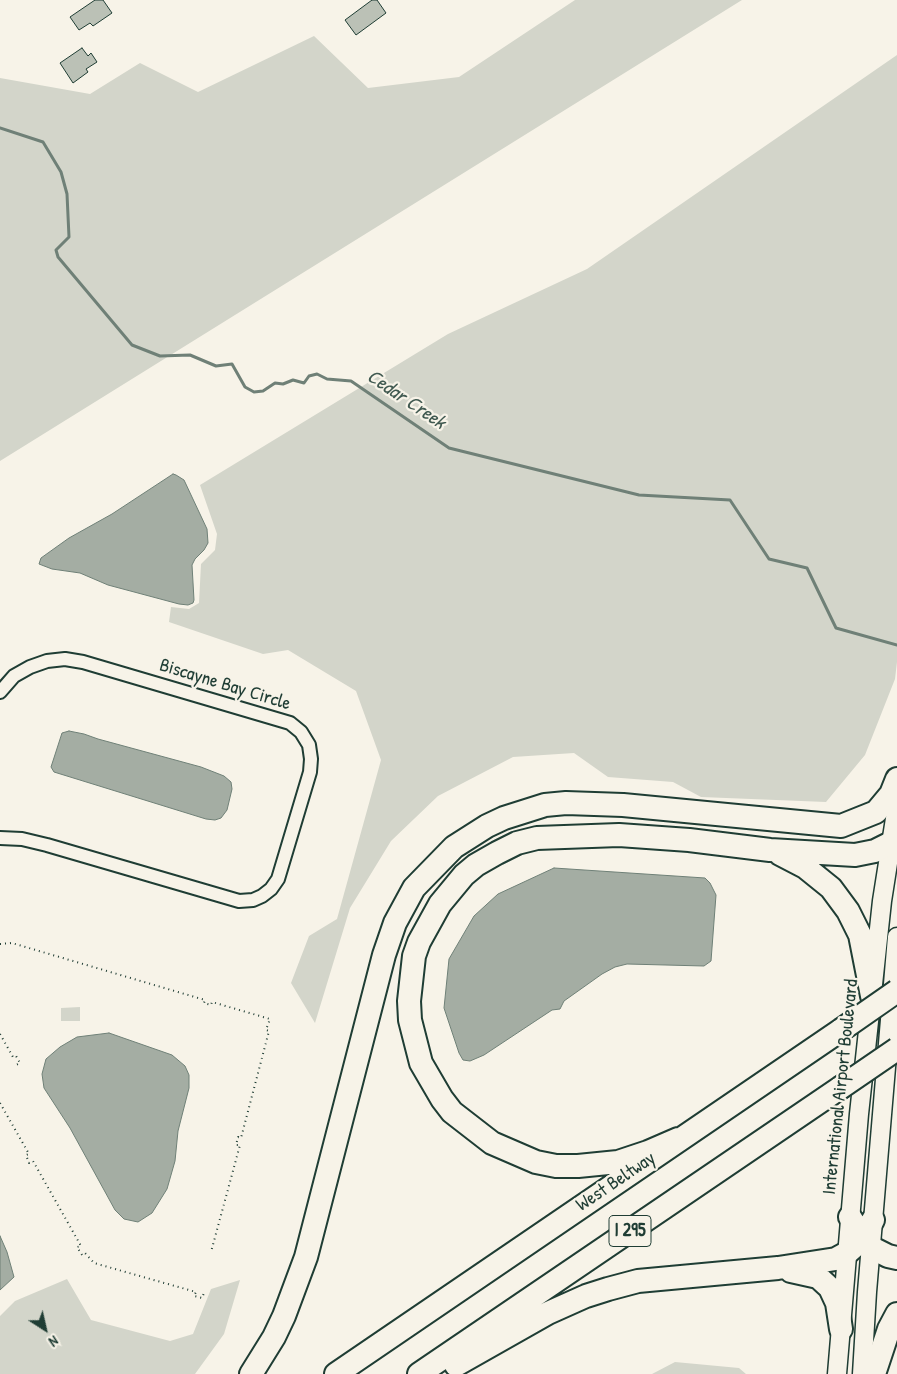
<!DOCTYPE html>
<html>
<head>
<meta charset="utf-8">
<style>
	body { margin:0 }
	#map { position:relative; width:897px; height:1374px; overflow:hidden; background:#f7f3e8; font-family:"Patrick Hand",sans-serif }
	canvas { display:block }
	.north { position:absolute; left:20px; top:1304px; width:50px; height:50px; -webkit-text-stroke:4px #f7f3e8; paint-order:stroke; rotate:145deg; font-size:14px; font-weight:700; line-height:20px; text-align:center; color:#1f3d34 }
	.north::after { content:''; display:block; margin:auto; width:18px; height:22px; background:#1f3d34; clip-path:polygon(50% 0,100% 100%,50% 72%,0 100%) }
</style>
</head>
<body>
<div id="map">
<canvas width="897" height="1374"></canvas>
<div class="north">N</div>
</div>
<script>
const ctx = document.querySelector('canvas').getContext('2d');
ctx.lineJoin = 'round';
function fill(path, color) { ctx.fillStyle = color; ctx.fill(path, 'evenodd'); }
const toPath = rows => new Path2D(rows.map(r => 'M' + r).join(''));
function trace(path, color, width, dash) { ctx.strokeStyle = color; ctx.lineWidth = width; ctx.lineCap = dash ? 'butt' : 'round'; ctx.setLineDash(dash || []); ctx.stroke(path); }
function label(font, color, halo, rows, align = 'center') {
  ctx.font = font + ' "Patrick Hand",sans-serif'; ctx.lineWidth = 4.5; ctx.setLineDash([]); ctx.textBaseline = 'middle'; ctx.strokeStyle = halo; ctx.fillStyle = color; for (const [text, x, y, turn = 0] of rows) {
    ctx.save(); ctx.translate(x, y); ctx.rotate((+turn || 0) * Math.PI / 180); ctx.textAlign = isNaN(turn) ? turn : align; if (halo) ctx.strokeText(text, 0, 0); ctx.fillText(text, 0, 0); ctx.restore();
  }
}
fill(toPath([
	[575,0,742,0,0,461,0,78,90,94,140,63,198,92,314,36,368,88,459,77],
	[897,55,897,662,895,679,865,755,826,802,701,797,673,782,608,777,574,753,513,757,438,796,391,841,350,908,315,1023,291,983,309,936,337,919,381,760,356,691,288,650,263,654,169,622,171,607,189,609,199,603,201,564,215,550,217,534,200,485,448,334,587,269],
	[80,1007,80,1021,61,1021,61,1008],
	[67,1279,91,1320,170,1341,193,1334,211,1289,240,1280,224,1334,195,1374,0,1374,0,1316,15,1301],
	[675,1362,739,1368,746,1374,652,1374]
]), '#d3d5ca');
const water = toPath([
	[173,474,176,475,184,480,207,529,208,543,204,550,195,559,192,565,194,600,193,603,188,605,179,604,108,585,80,573,52,569,39,564,41,558,69,538,112,514,173,474],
	[69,731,84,734,98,739,201,767,224,776,231,782,232,789,227,810,221,818,215,820,206,819,54,772,51,767,62,733,69,731],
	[554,868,705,878,710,883,716,895,711,961,704,966,627,964,615,967,602,974,564,1001,560,1009,552,1010,484,1055,470,1061,463,1060,459,1053,444,1008,449,959,474,916,498,894,554,868],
	[109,1033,172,1055,185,1066,189,1075,189,1088,178,1131,175,1161,167,1189,152,1213,138,1222,124,1219,115,1210,70,1128,44,1088,42,1074,46,1059,60,1047,77,1037,109,1033],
	[0,1236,7,1252,14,1277,0,1290,0,1236]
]);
fill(water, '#a4ada3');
trace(water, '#6f8077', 1);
trace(toPath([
	[0,128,43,142,61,172,67,194,69,237,56,250,58,257,132,345,160,356,190,355,216,366,232,364,245,387,254,392,263,391,275,383,283,384,293,380,304,383,309,376,317,374,327,379,351,381,449,448,639,495,730,500,769,559,807,568,836,628,897,645]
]), '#6f8077', 3);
const building = toPath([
	[95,0,103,0,112,13,93,26,90,23,79,30,70,17,95,0],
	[372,0,377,0,386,13,356,35,345,20,372,0],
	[82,48,88,56,91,53,97,62,86,69,88,72,73,83,60,63,82,48]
]);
fill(building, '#bbc1b6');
trace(building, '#1f3d34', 1);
const street = toPath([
	[0,692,14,676,30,667,47,661,65,659,83,662,290,723,301,732,309,745,311,759,310,772,278,879,271,889,262,896,253,900,239,901,47,845,22,839,0,838]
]);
const secondary = toPath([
	[837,1374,859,1114,882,901,897,806],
	[862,1374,867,1292,897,937]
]);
const highway = toPath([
	[780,854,805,867,831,888,848,911,860,935,872,996],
	[678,1139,648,1152,618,1162,578,1166,556,1166,536,1162,492,1143,452,1112,442,1099,421,1063,410,1020,409,1001,414,956,419,942,440,904,464,875,476,865,497,853,517,843,537,838,619,835,689,840,770,850,855,855,875,851,891,843,897,835],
	[850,1217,863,1238,870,1247,888,1256,897,1258],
	[791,1271,818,1277,830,1288,837,1303,841,1329],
	[456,1365,548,1313,586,1296,608,1289,638,1281,778,1268,836,1259,847,1253,856,1245,863,1238,873,1220],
	[251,1374,274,1337,284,1316,306,1257,384,955,395,923,414,888,454,847,487,826,504,818,545,805,566,803,623,805,841,826,876,812,891,794,897,779],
	[336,1374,841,1030],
	[419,1374,840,1088],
	[874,1374,889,1329,897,1314]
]);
trace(street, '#1f3d34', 16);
trace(secondary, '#1f3d34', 21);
trace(highway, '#1f3d34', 26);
trace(toPath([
	[0,944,12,943,205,1000,204,1003,211,1005,212,1002,270,1019,266,1030,269,1031,241,1138,238,1137,236,1145,240,1145,211,1252],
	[0,1034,13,1057,16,1056,20,1063,16,1065],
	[0,1103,29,1154,26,1155,29,1163,33,1161,81,1246,77,1247,82,1255,85,1253,94,1263,196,1292,194,1296,202,1298,204,1293]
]), '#1f3d34', 2, [1, 4]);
trace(street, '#f7f3e8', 12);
trace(secondary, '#f7f3e8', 18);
trace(highway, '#f7f3e8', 22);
const highwayBridge = toPath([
	[841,1030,897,991],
	[840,1088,897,1049]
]);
trace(highwayBridge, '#1f3d34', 26, []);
trace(highwayBridge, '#f7f3e8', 22);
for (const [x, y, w] of [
	[630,1231,42]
]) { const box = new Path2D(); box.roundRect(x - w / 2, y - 15.5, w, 31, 4); ctx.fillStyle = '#f7f3e8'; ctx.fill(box); trace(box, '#1f3d34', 1); }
label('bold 18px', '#1f3d34', null, [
	["I 295",630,1231]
]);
label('19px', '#1f3d34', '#f7f3e8', [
	["Biscayne Bay Circle",225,685,17],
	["International Airport Boulevard",841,1087,-84],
	["West Beltway",616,1182,-34]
]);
label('italic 20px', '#405950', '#f7f3e8', [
	["Cedar Creek",406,400,34]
]);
</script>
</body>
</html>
